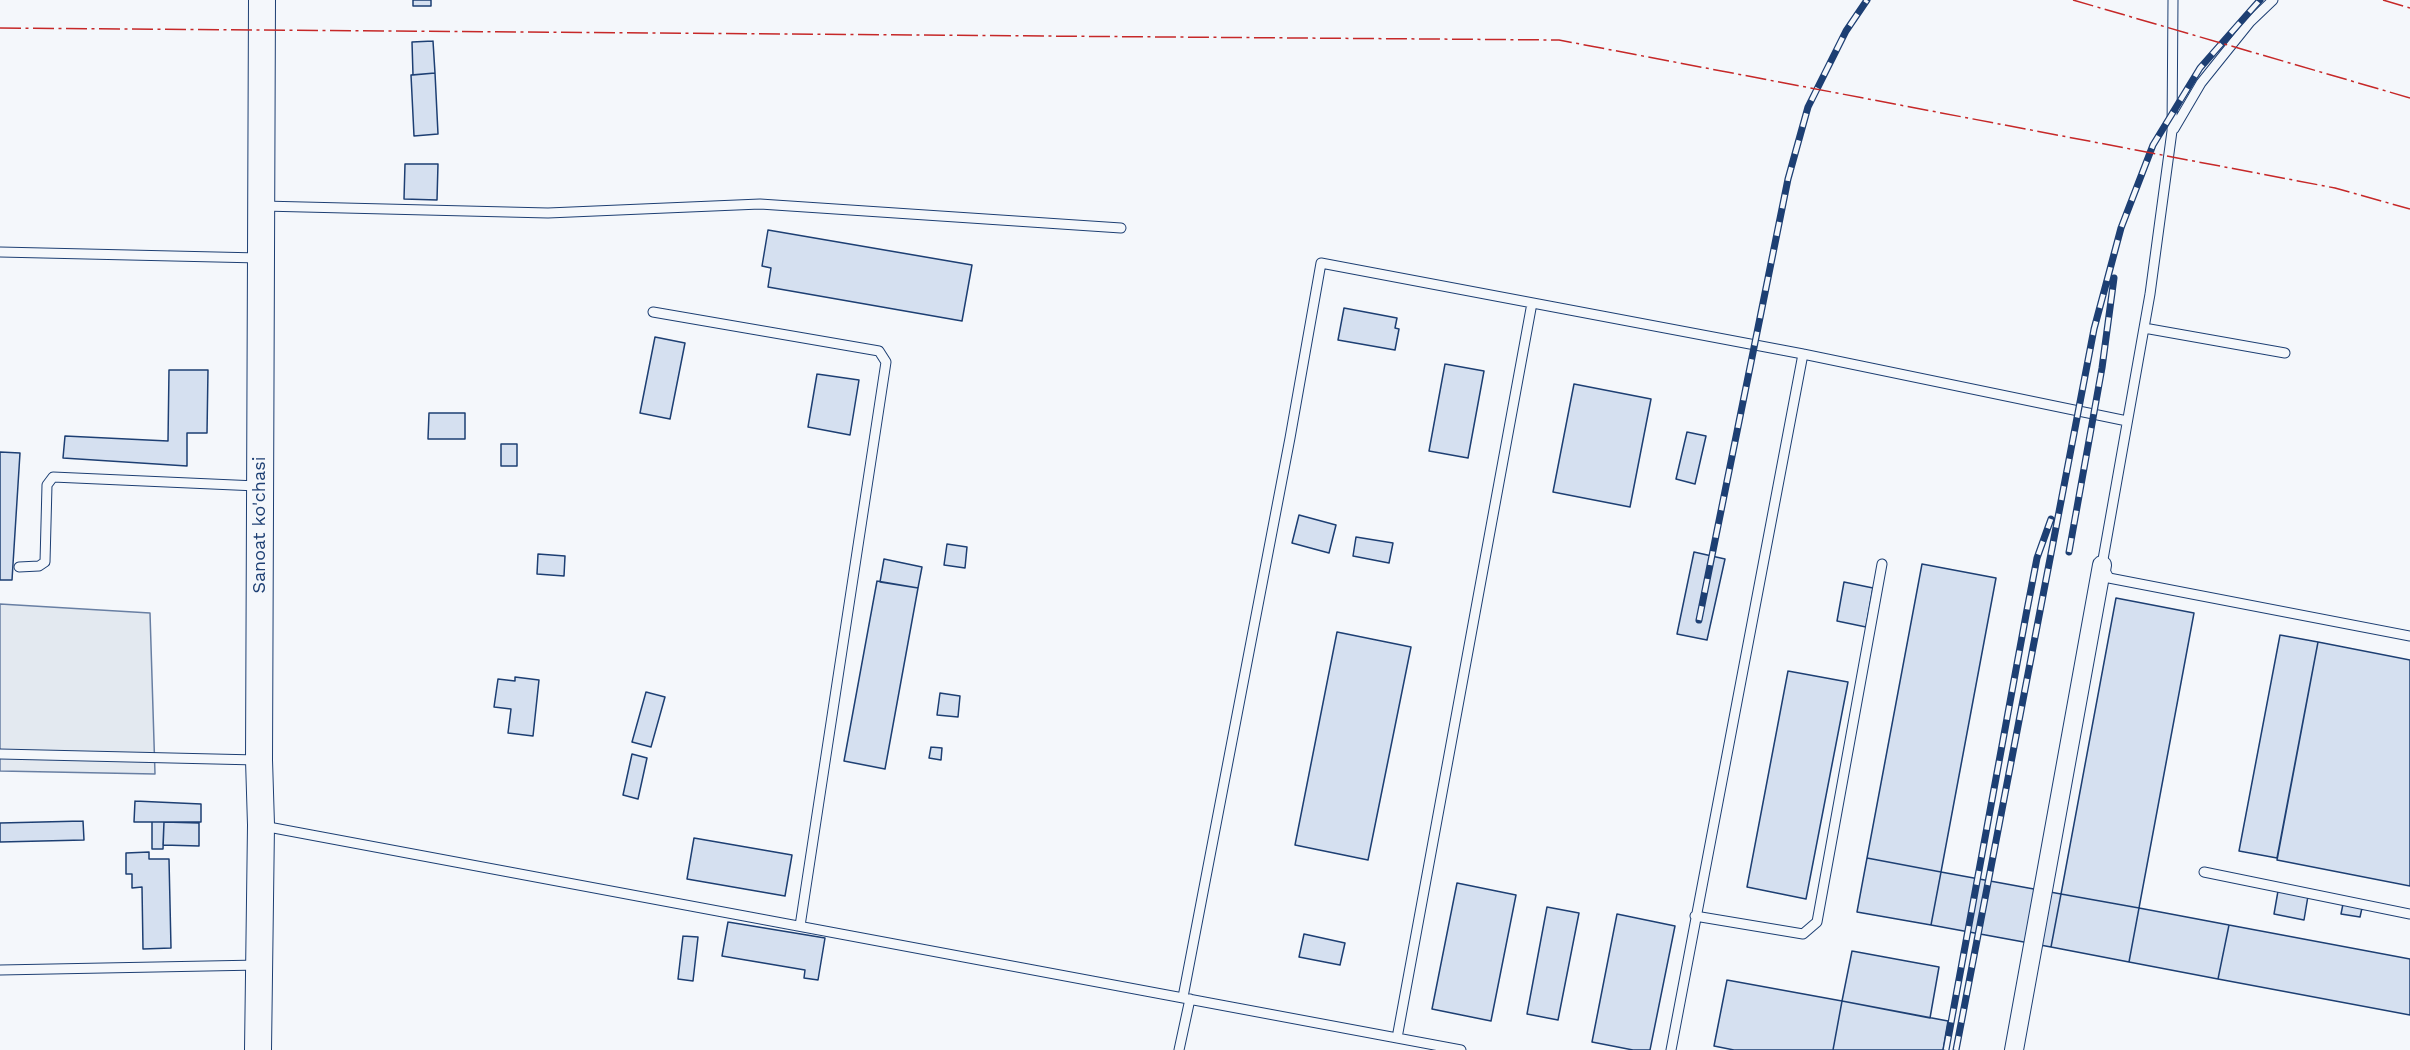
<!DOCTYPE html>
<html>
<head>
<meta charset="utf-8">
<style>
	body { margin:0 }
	canvas { display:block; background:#f4f7fb }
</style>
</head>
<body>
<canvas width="2410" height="1050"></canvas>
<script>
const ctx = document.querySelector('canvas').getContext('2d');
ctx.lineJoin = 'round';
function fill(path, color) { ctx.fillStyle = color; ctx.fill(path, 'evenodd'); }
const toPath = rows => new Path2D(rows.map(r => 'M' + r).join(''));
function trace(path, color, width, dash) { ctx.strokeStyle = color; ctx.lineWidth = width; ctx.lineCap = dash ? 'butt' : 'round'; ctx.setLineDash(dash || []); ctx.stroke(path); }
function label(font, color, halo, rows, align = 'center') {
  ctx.font = font + ' "Work Sans",sans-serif'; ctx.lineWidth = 4.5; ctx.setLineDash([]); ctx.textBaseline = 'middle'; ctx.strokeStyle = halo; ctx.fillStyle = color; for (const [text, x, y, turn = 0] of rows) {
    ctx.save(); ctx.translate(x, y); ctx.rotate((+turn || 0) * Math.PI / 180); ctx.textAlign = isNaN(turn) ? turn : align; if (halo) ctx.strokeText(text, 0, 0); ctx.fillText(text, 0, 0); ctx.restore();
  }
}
const green = toPath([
	[0,604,150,613,155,774,0,771,0,604]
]);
fill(green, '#e3e9f0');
trace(green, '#687fa3', 1.5);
const building = toPath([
	[413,0,431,0,431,6,413,6,413,0],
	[433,41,435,73,413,75,412,42,433,41],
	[435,73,438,134,414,136,411,75,435,73],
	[405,164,438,164,437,200,404,199,405,164],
	[768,230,972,265,962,321,768,287,771,268,762,266,768,230],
	[1344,308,1397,318,1395,328,1399,329,1395,350,1338,340,1344,308],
	[655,337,685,343,670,419,640,413,655,337],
	[1445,364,1484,371,1468,458,1429,451,1445,364],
	[169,370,208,370,207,433,187,433,187,466,63,458,65,436,168,441,169,370],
	[817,374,859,380,850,435,808,427,817,374],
	[1574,384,1651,399,1630,507,1553,492,1574,384],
	[429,413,465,413,465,439,428,439,429,413],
	[1687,432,1706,436,1695,484,1676,479,1687,432],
	[501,444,517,444,517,466,501,466,501,444],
	[0,452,20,453,12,580,0,580,0,452],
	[1299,515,1336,525,1329,553,1292,543,1299,515],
	[1356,537,1393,543,1389,563,1353,556,1356,537],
	[947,544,967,547,965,568,944,565,947,544],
	[1694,552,1725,559,1707,640,1677,634,1694,552],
	[538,554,565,556,564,576,537,574,538,554],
	[884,559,922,567,918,588,880,582,884,559],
	[1922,564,1996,578,1941,872,1867,858,1922,564],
	[877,581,918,588,885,769,844,761,877,581],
	[1844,582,1873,588,1866,627,1837,621,1844,582],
	[2116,598,2194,613,2139,908,2061,894,2116,598],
	[1337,632,1411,647,1368,860,1295,845,1337,632],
	[2280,635,2318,642,2277,858,2239,851,2280,635],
	[2318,642,2410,660,2410,886,2277,860,2318,642],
	[1788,671,1848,682,1806,899,1747,887,1788,671],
	[515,677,539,680,533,736,508,733,511,709,494,707,498,679,515,681,515,677],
	[646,692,665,697,651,747,632,742,646,692],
	[940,693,960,696,958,717,937,715,940,693],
	[931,747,942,748,941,760,929,758,931,747],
	[632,754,647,758,638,799,623,795,632,754],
	[135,801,201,804,201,822,134,822,135,801],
	[83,821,84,840,0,842,0,823,83,821],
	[152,822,164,822,163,849,152,849,152,822],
	[164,822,199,823,199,846,163,845,164,822],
	[694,838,792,855,785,896,687,879,694,838],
	[149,852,149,859,169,859,171,948,143,949,142,887,132,888,132,874,126,874,126,853,149,852],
	[1867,858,1941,872,1931,925,1857,912,1867,858],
	[1941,872,2061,894,2051,947,1931,925,1941,872],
	[1457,883,1516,895,1491,1021,1432,1009,1457,883],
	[2278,891,2308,896,2304,920,2274,914,2278,891],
	[2061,894,2139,908,2129,962,2051,947,2061,894],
	[2343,904,2362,908,2360,917,2341,914,2343,904],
	[1547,907,1579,913,1558,1020,1527,1014,1547,907],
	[2139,908,2229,925,2218,979,2129,962,2139,908],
	[1617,914,1675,926,1650,1050,1633,1050,1592,1042,1617,914],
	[728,922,825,938,818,980,804,978,805,970,722,956,728,922],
	[2229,925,2410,959,2410,1015,2218,979,2229,925],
	[1304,934,1345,943,1340,965,1299,957,1304,934],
	[683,936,698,937,693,981,678,979,683,936],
	[1852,951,1939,967,1930,1018,1842,1001,1852,951],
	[1727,980,1842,1001,1833,1050,1734,1050,1714,1046,1727,980],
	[1842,1001,1948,1021,1943,1050,1833,1050,1842,1001]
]);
fill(building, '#d5e0f0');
trace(building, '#1d3f73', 1.5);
const lane = toPath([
	[2173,0,2172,131,2150,294,2102,565,2109,578,2410,636],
	[2174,129,2201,83,2250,22,2273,0],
	[263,206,548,213,760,204,1121,228],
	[0,252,259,258],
	[653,312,879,351,886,362,800,926],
	[2144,328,2285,353],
	[19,567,39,566,45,562,47,485,53,477,257,486],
	[0,754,257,760],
	[263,826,1461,1050],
	[2204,872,2410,914],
	[1695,916,1803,934,1817,922,1882,564],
	[0,970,259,965],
	[1183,997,1290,438,1321,263,1803,354,2127,421],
	[1397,1038,1532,303],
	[1179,1050,1190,999],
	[1671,1050,1803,354]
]);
const street = toPath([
	[2014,1050,2102,565]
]);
const secondary = toPath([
	[258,1050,261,825,259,760,262,0]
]);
trace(lane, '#1d3f73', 11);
trace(street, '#1d3f73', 20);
trace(secondary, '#1d3f73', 28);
trace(lane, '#f4f7fb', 9);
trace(street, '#f4f7fb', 18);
trace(secondary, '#f4f7fb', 26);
const rail = toPath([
	[2069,552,2102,368,2114,278],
	[1699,620,1788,179,1808,107,1846,31,1867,0],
	[1946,1050,2026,615,2037,558,2051,519],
	[1956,1050,2094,329,2121,228,2153,145,2200,68,2260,0]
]);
trace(rail, '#1d3f73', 7);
trace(rail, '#f4f7fb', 4.5, [14]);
trace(toPath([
	[2073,0,2410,98],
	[2383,0,2410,8],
	[0,28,1559,40,2335,188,2410,209]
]), '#c62828', 1.5, [21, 4.5, 3, 4.5]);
label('18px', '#1d3f73', '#f4f7fb', [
	["Sanoat ko'chasi",260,525,-90]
]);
</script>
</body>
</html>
